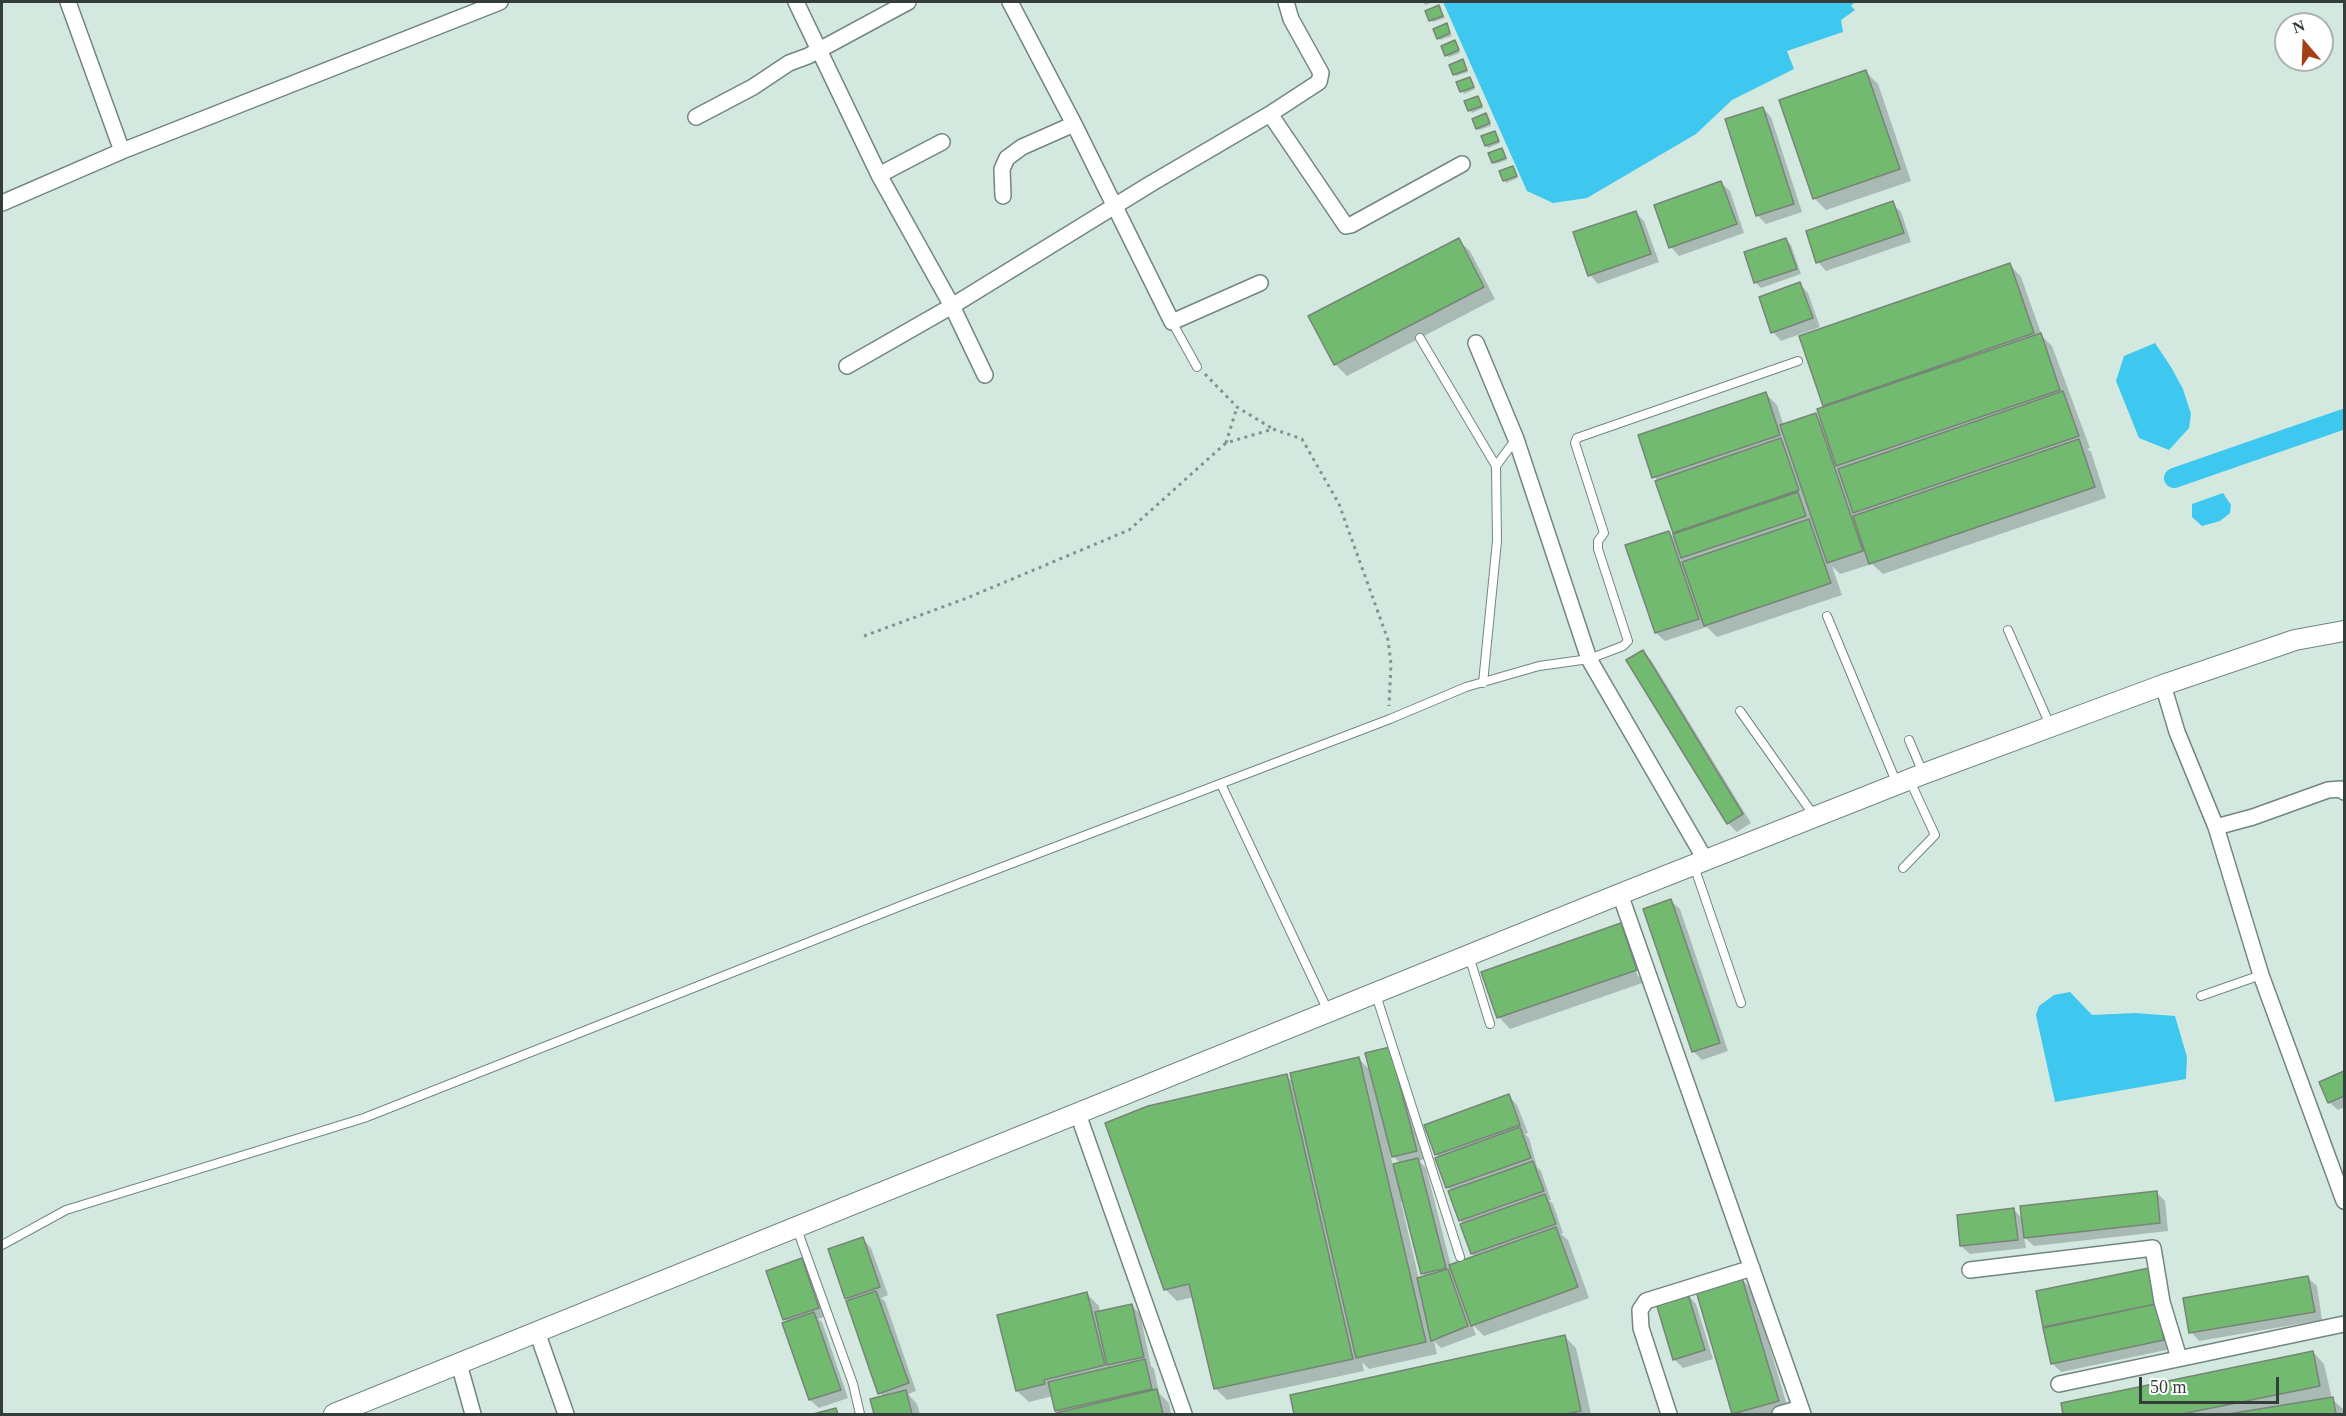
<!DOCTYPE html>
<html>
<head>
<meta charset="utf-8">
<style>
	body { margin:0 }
	#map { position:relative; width:2346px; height:1416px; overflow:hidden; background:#d3e9e0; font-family:Georgia,serif }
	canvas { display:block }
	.frame { position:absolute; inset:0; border:3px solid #343d39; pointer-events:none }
	.north { position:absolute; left:2274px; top:12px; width:60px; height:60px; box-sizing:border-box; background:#fff; border:2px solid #aeb1b0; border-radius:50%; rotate:341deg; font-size:16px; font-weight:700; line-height:24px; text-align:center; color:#343d39 }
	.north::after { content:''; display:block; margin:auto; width:21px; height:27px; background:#a43e15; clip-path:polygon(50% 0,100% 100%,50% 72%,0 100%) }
	.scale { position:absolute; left:2139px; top:1377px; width:140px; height:27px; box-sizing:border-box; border:3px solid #343d39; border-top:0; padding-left:8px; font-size:18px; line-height:21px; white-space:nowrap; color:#343d39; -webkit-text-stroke:4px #fff; paint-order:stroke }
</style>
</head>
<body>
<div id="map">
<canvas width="2346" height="1416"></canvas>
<div class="frame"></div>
<div class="north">N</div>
<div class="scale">50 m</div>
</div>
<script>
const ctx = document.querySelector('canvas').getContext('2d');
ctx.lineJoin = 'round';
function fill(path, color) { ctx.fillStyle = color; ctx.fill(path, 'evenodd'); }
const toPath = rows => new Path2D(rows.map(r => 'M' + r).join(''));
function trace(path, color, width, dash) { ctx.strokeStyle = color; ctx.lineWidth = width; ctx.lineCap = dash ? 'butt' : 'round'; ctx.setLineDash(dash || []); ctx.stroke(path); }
fill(toPath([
	[1443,2,1855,2,1851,6,1855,10,1841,20,1843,32,1787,51,1794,69,1732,100,1696,134,1587,198,1553,203,1527,191],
	[2155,343,2171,367,2183,389,2191,414,2189,428,2169,450,2139,438,2116,381,2124,356],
	[2223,493,2231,505,2230,513,2220,521,2202,526,2192,517,2192,504],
	[2070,992,2092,1015,2135,1013,2175,1016,2187,1057,2186,1079,2055,1102,2036,1015,2039,1006,2054,995]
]), '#3ec7ef');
fill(toPath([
	[1423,2,1434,2,1425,5],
	[1439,7,1445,18,1433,22,1431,20],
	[1446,25,1452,36,1440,40,1438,38],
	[1457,44,1460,53,1449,57,1446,55],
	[1462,61,1468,72,1456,76,1454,74],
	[1866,72,1878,84,1911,181,1826,210,1814,198],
	[1470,79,1475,89,1464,94,1458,83],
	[1478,97,1483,108,1472,113,1470,110],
	[1763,108,1771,117,1802,212,1766,224,1757,215],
	[1488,117,1491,126,1479,130,1477,128],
	[1494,133,1500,143,1488,148,1483,137],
	[1501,149,1507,160,1495,164,1493,162],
	[1512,167,1518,178,1506,183,1504,180],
	[1721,183,1730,191,1744,233,1679,256,1671,247],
	[1892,203,1901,212,1911,242,1826,271,1818,262],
	[1636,213,1644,221,1659,262,1598,284,1590,275],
	[1458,240,1470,251,1495,299,1347,376,1335,364],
	[1786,240,1791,245,1801,274,1761,288,1755,282],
	[2010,265,2021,277,2042,336,2052,346,2090,448,2087,449,2091,452,2106,498,1883,574,1872,564,1840,574,1832,566,1842,595,1717,637,1707,627,1665,641,1656,633,1627,546,1669,532,1676,540,1677,535,1640,436,1765,393,1777,405,1784,426,1815,415,1824,423,1827,408,1824,405],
	[1800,284,1808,293,1820,327,1781,341,1773,332],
	[1642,652,1651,660,1751,823,1737,832,1728,823],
	[1671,901,1680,909,1728,1051,1702,1060,1693,1051],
	[1621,925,1633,937,1648,981,1510,1029,1499,1017],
	[1625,937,1628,937,1641,976,1638,977],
	[1398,1057,1424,1159,1419,1161,1426,1168,1451,1266,1475,1257,1472,1254,1464,1224,1460,1220,1451,1191,1447,1187,1440,1158,1436,1154,1509,1096,1517,1105,1528,1133,1525,1134,1529,1138,1537,1167,1541,1171,1551,1200,1549,1200,1553,1204,1563,1233,1561,1234,1568,1240,1589,1298,1484,1336,1472,1324,1476,1335,1441,1348,1434,1341,1437,1354,1369,1369,1362,1362,1364,1371,1227,1400,1215,1388,1193,1297,1177,1301,1165,1289,1286,1076,1294,1083,1359,1059,1371,1071],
	[1390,1153,1401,1164,1393,1166],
	[1404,1201,1422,1273,1426,1277,1419,1279,1401,1202],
	[2344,1073,2344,1107,2338,1110,2329,1102,2321,1083],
	[2156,1192,2165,1201,2168,1231,2034,1246,2024,1237,2026,1248,1970,1254,1961,1246,2014,1210,2023,1219],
	[863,1239,871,1248,888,1295,881,1298,885,1301,916,1391,908,1394,917,1404,920,1414,875,1414,872,1401,884,1397,880,1393,850,1302,846,1298],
	[801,1260,810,1269,826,1316,818,1319,822,1322,848,1398,819,1408,810,1400,784,1324,788,1323,785,1319],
	[2148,1269,2171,1349,2061,1372,2052,1363,2038,1292],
	[2308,1278,2317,1286,2322,1320,2199,1341,2191,1332],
	[1742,1279,1753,1291,1789,1412,1783,1414,1733,1414,1697,1293],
	[1087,1294,1099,1306,1100,1313,1131,1305,1140,1314,1151,1366,1154,1369,1159,1393,1169,1403,1171,1414,1058,1414,1053,1396,1029,1402,1017,1391],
	[1688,1295,1696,1304,1713,1359,1683,1368,1674,1359],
	[1565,1337,1576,1348,1591,1414,1296,1414,1292,1397],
	[2313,1352,2324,1364,2332,1399,2344,1410,2344,1414,2065,1414,2063,1404]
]), '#0003');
trace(toPath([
	[2174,478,2344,419]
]), '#3ec7ef', 20);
const building = toPath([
	[1439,5,1443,16,1429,21,1425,11,1439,5],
	[1447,23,1450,33,1437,39,1433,29,1447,23],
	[1455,40,1459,50,1445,56,1441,46,1455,40],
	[1463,59,1467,70,1453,75,1449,65,1463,59],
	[1866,70,1900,169,1813,199,1779,100,1866,70],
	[1470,77,1474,87,1460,92,1456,82,1470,77],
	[1478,96,1482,106,1468,111,1464,101,1478,96],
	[1763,107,1794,204,1756,216,1725,119,1763,107],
	[1486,113,1490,123,1476,129,1472,119,1486,113],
	[1495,131,1499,141,1485,146,1481,136,1495,131],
	[1502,148,1506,158,1492,163,1488,153,1502,148],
	[1513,166,1517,176,1503,181,1499,171,1513,166],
	[1721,181,1737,224,1669,248,1654,205,1721,181],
	[1893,201,1904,233,1816,263,1806,231,1893,201],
	[1636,211,1651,254,1588,276,1573,232,1636,211],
	[1459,238,1484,287,1334,365,1308,316,1459,238],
	[1786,238,1797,269,1754,283,1744,252,1786,238],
	[2010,263,2034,333,1823,406,1799,336,2010,263],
	[1800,282,1813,318,1771,333,1759,297,1800,282],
	[2041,333,2060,390,1836,466,1817,409,2041,333],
	[2063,391,2079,436,1853,513,1838,469,2063,391],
	[1766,392,1780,435,1652,478,1638,435,1766,392],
	[1816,413,1863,551,1827,563,1780,425,1816,413],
	[1781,438,1799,490,1673,533,1655,481,1781,438],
	[2079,439,2095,487,1869,564,1853,516,2079,439],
	[1798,492,1806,516,1681,558,1673,534,1798,492],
	[1809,519,1831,583,1704,626,1682,562,1809,519],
	[1669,531,1699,619,1655,633,1625,545,1669,531],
	[1643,650,1743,814,1727,824,1626,660,1643,650],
	[1671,899,1720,1043,1692,1052,1643,909,1671,899],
	[1621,923,1637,970,1497,1018,1481,972,1621,923],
	[1390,1047,1417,1151,1392,1157,1365,1053,1390,1047],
	[1359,1057,1426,1342,1356,1358,1290,1073,1359,1057],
	[2344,1071,2344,1096,2328,1103,2319,1082,2344,1071],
	[1287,1074,1353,1359,1214,1389,1189,1284,1164,1290,1105,1123,1148,1106,1287,1074],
	[1509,1094,1520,1125,1435,1155,1424,1125,1509,1094],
	[1520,1127,1531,1158,1446,1188,1435,1158,1520,1127],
	[1418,1158,1446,1268,1421,1274,1393,1164,1418,1158],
	[1533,1161,1544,1191,1459,1221,1448,1191,1533,1161],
	[2157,1191,2160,1223,2024,1238,2020,1206,2157,1191],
	[1545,1194,1556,1224,1471,1254,1460,1224,1545,1194],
	[2014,1208,2018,1240,1960,1246,1957,1215,2014,1208],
	[1556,1227,1578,1287,1471,1326,1449,1265,1556,1227],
	[863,1237,880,1287,845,1299,828,1249,863,1237],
	[802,1258,819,1308,783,1320,766,1271,802,1258],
	[2149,1268,2156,1304,2043,1327,2036,1291,2149,1268],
	[1448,1269,1468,1326,1431,1341,1417,1278,1448,1269],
	[2308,1276,2315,1312,2189,1333,2183,1298,2308,1276],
	[1742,1278,1779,1401,1732,1414,1696,1291,1742,1278],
	[876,1291,909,1383,878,1394,846,1301,876,1291],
	[1087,1292,1105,1365,1044,1380,1045,1384,1016,1391,997,1315,1087,1292],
	[1688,1294,1705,1350,1673,1360,1656,1303,1688,1294],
	[1132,1304,1144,1357,1107,1365,1095,1312,1132,1304],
	[2156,1304,2164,1340,2051,1364,2043,1328,2156,1304],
	[814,1312,841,1390,809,1400,782,1323,814,1312],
	[1565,1335,1581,1411,1565,1414,1294,1414,1290,1395,1565,1335],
	[2313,1351,2320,1386,2182,1414,2063,1414,2061,1403,2313,1351],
	[1145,1359,1152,1389,1055,1411,1048,1382,1145,1359],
	[1157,1389,1163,1414,1056,1414,1056,1413,1157,1389],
	[906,1390,912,1414,874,1414,870,1399,906,1390],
	[2333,1397,2336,1414,2228,1414,2333,1397],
	[836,1408,838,1414,813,1414,836,1408]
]);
fill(building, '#72ba70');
trace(building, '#778577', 1.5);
const service = toPath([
	[1172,322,1197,367],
	[1420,338,1496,466],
	[1827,616,1897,784],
	[2008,630,2050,725],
	[1483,683,1497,541,1496,466,1516,439],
	[1740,711,1815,817],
	[1909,740,1923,773],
	[1221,784,1328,1011],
	[1694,866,1741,1003],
	[1903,868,1935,835,1910,781],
	[1469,956,1490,1024],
	[1376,995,1460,1257],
	[2201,996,2261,975],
	[797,1229,853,1384,860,1414],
	[2,1245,66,1210,364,1118,903,905,1390,719,1466,687,1539,666,1589,659,1623,646,1628,641,1598,549,1598,541,1604,533,1575,443,1577,438,1798,361]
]);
const minor = toPath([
	[68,2,122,151],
	[796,2,879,175,952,306,985,375],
	[1010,2,1074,124,1172,322,1260,283],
	[1270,114,1346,226,1351,225,1462,164],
	[696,117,753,87,789,63,808,56,908,2],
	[879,175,942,142],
	[1003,196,1002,169,1007,158,1022,147,1074,124],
	[2,203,122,151,500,2],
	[1476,343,1516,439,1589,659,1706,861],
	[847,366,952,306,1152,183,1270,114,1319,82,1321,73,1291,19,1286,2],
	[2163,685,2177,732,2216,827,2261,975,2344,1201],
	[2216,827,2253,817,2328,790,2341,789,2344,792],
	[1620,894,1803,1414],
	[1078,1114,1184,1414],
	[1970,1270,2153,1248,2162,1302,2179,1358],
	[537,1332,566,1414],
	[459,1364,473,1414],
	[2059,1384,2344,1324],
	[1669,1414,1641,1328,1640,1310,1646,1301,1752,1268],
	[1780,1414,1801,1408]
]);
const tertiary = toPath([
	[334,1414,1620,894,1923,774,2163,685,2295,640,2344,631]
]);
trace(service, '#72867e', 10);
trace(minor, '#72867e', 18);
trace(tertiary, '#72867e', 22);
trace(toPath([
	[1205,374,1237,407,1273,429],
	[1226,443,1237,407],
	[864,636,967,598,1129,530,1226,443,1273,429,1302,439,1339,504,1388,640,1391,664,1389,706]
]), '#83938c', 3, [3, 4.5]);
trace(service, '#fff', 8);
trace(minor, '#fff', 15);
trace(tertiary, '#fff', 20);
</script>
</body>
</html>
